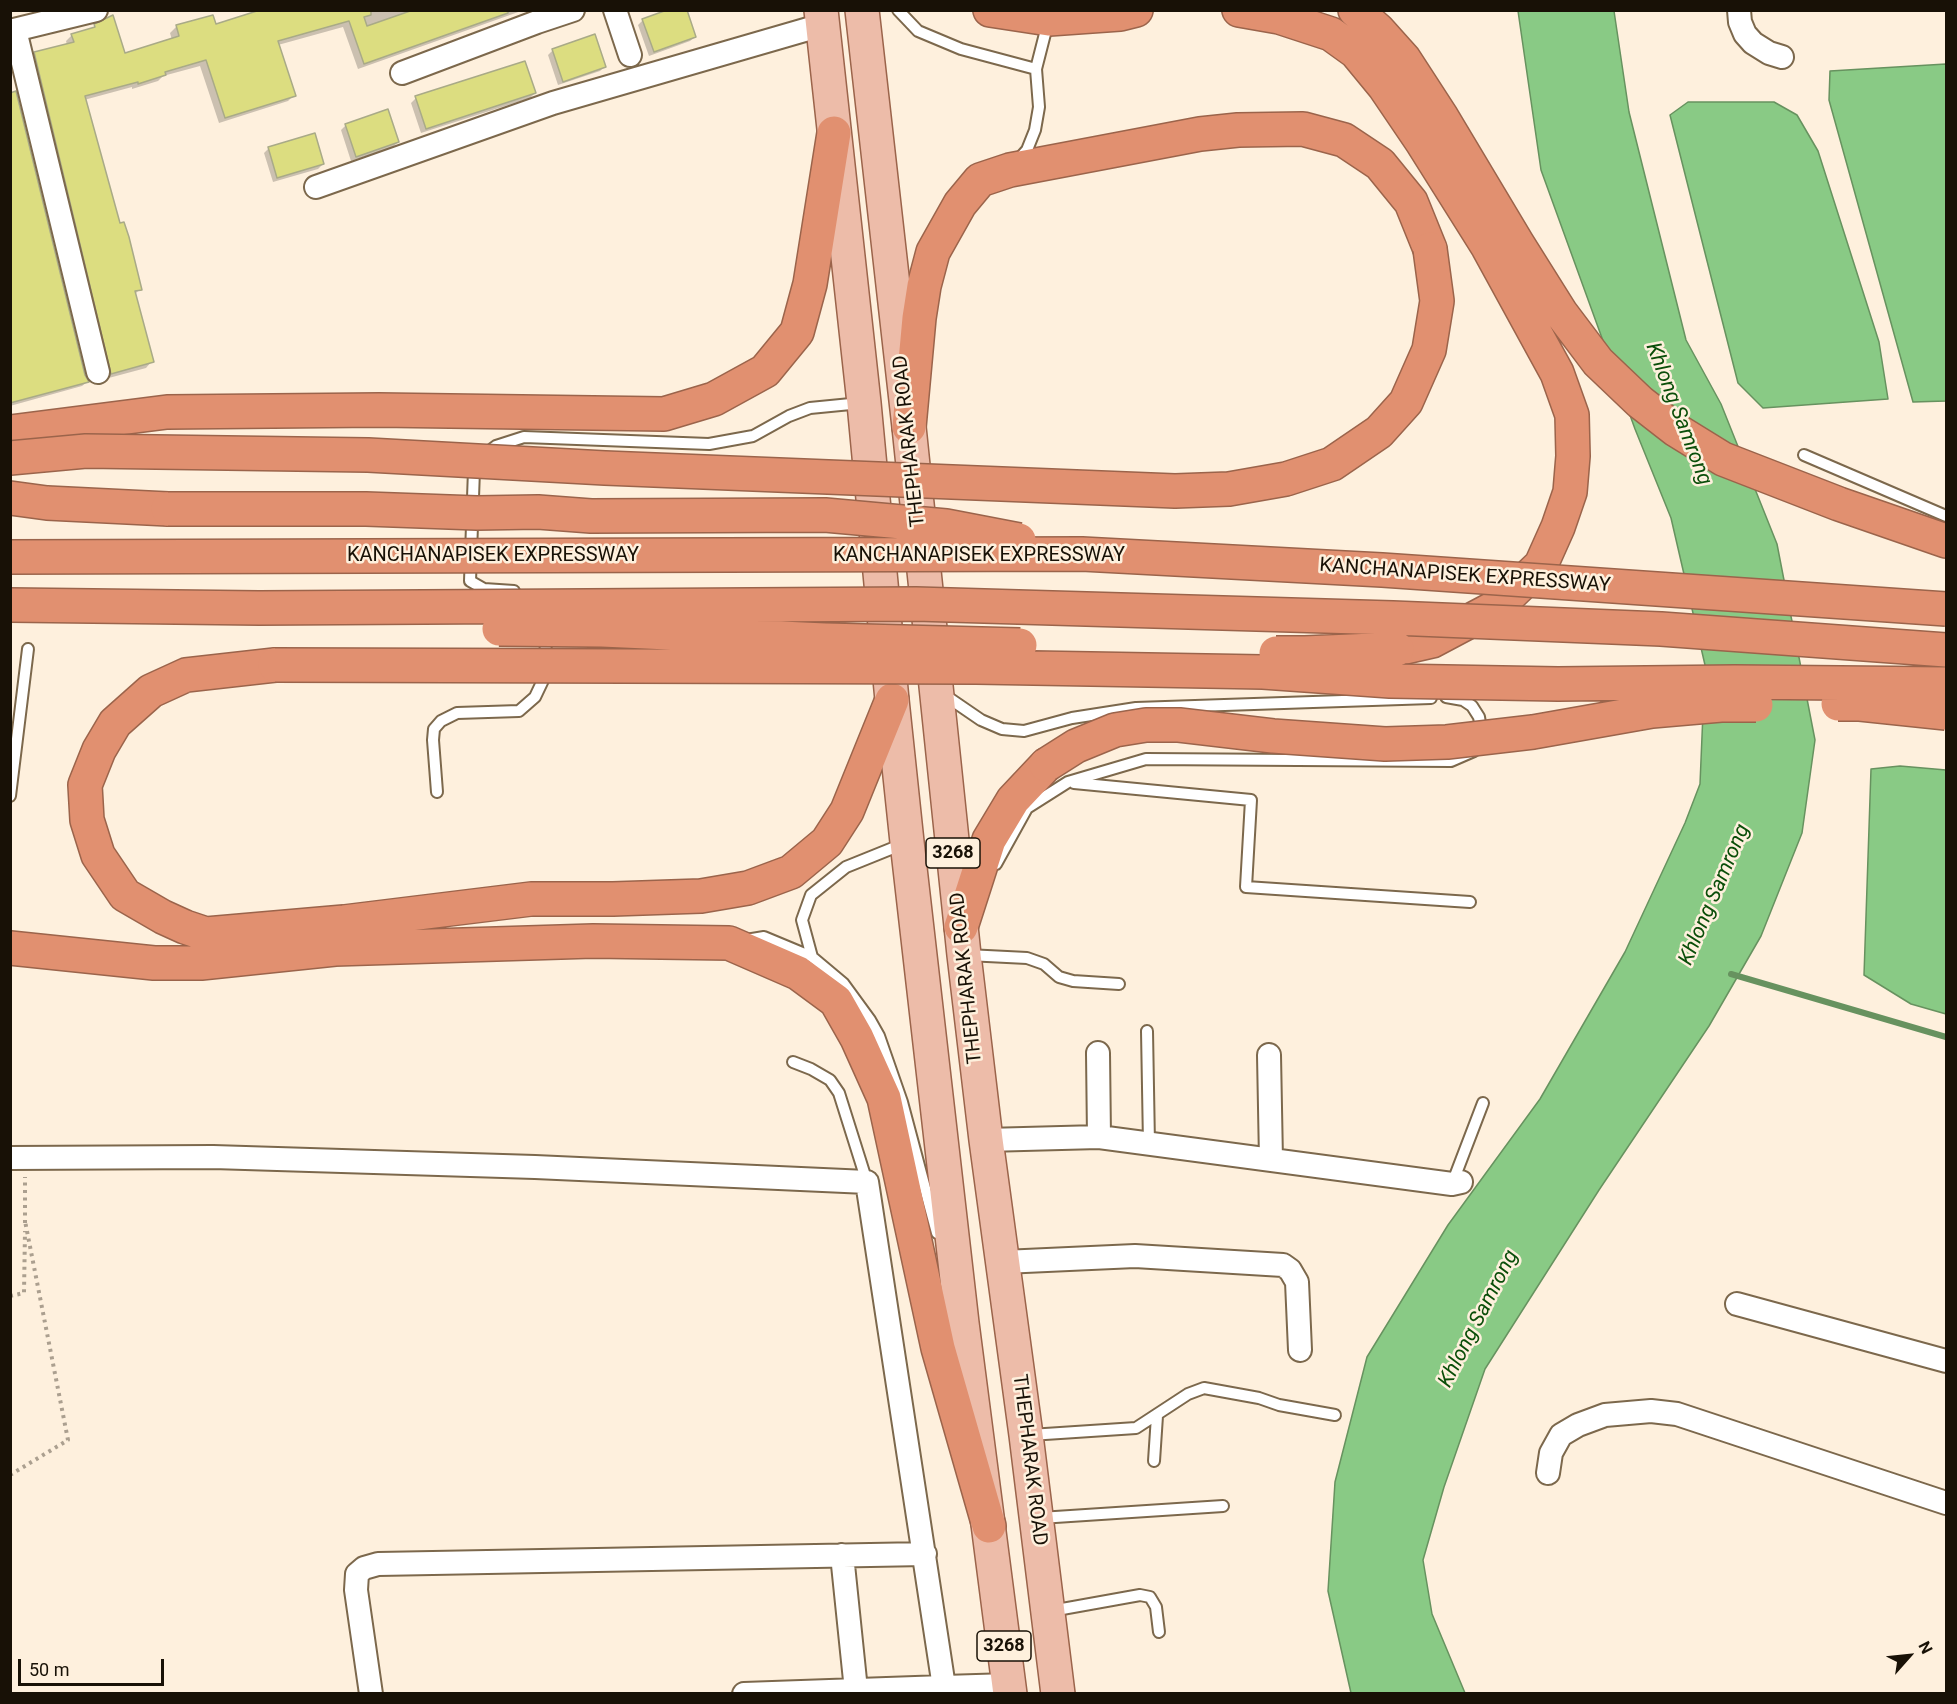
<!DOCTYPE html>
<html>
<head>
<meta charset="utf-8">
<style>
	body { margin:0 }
	#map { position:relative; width:1957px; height:1704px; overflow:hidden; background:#fef0dd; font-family:Roboto,sans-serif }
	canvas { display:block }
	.frame { position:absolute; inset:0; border:12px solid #181106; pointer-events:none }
	.north { position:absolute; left:1879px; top:1626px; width:60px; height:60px; -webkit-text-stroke:4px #fef0dd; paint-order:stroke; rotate:63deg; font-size:16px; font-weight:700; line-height:24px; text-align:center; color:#181106 }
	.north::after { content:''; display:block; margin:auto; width:21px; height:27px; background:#181106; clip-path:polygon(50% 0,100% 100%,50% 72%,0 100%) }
	.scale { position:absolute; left:18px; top:1659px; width:146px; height:27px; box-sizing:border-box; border:3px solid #181106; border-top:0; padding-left:8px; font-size:18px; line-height:21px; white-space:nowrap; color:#181106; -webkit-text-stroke:4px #fef0dd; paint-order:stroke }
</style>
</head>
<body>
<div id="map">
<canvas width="1957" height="1704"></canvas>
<div class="frame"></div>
<div class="north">N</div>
<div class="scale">50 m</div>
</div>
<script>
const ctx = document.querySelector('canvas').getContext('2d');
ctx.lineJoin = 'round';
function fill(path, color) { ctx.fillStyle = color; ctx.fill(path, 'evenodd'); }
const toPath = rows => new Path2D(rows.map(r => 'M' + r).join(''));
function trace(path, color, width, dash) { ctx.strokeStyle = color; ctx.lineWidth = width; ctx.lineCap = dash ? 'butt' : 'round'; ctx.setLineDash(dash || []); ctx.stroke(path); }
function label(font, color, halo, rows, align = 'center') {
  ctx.font = font + ' Roboto,sans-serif'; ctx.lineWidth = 5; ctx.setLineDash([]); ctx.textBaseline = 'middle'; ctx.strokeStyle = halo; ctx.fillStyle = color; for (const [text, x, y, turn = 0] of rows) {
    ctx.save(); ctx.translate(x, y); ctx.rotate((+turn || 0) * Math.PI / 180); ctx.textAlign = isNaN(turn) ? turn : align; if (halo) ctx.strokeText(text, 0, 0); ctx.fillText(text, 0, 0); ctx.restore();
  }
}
const water = toPath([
	[1518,11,1614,11,1629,112,1686,340,1721,404,1777,544,1815,740,1802,833,1761,936,1709,1026,1599,1190,1485,1369,1444,1487,1423,1560,1432,1614,1465,1693,1351,1693,1328,1591,1335,1482,1367,1357,1448,1225,1540,1099,1625,952,1685,823,1700,784,1705,665,1671,518,1635,429,1541,170,1518,11],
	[1946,64,1946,401,1913,402,1829,100,1830,71,1946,64],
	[1688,102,1774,102,1797,115,1818,151,1879,342,1888,399,1763,408,1738,383,1670,115,1688,102],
	[1900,766,1946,770,1946,1014,1911,1004,1864,975,1871,769,1900,766]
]);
fill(water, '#89ca85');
trace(water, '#67925f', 1.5);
fill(toPath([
	[280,10,524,10,358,69,343,27,278,45,294,95,288,101,219,123,200,66,163,76,158,81,132,89,132,87,84,100,119,225,140,289,134,295,152,361,146,368,105,379,29,60,35,54,67,45,66,41,72,35,90,30,95,26,124,55,172,40,170,33,176,27,215,26],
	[643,20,695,37,690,41,649,56,638,25],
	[553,50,605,66,600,71,558,85,548,55],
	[535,93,530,98,421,133,411,103,416,98],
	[10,94,83,376,87,382,82,386,10,406],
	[346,125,398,142,393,147,351,161,341,130],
	[269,148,323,164,318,169,273,182,264,153]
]), '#0003');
trace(toPath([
	[1731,974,1946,1037]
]), '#67925f', 6);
const building = toPath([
	[260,10,371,10,371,15,364,17,367,26,413,10,508,10,508,13,364,64,349,21,278,41,296,96,225,118,206,60,165,72,166,75,138,84,138,82,85,96,120,223,124,222,129,237,142,290,135,291,154,362,111,374,34,52,74,42,71,34,95,27,94,24,113,15,125,53,179,36,176,25,213,15,216,24,260,10],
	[667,10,687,10,696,37,654,52,642,19,667,10],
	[595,34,606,67,563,82,552,49,595,34],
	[525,61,536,93,426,129,415,96,525,61],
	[16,91,85,375,89,382,10,403,10,93,16,91],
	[388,109,399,142,356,157,345,124,388,109],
	[315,133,324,164,277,178,268,147,315,133]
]);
fill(building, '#dcdd80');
trace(building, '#a9aa87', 1.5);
const service = toPath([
	[898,10,918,31,961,49,1036,69,1048,22],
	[1019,159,1027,150,1035,130,1039,107,1036,69],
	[488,452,496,446,524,437,709,444,753,436,789,416,810,408,861,403],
	[1804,455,1946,516],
	[476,465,474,470,470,581,484,589,514,591],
	[943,694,981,720,1002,729,1024,731,1072,718,1136,708,1431,698],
	[1446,697,1463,700,1472,706,1479,717,1482,735],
	[1074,783,1251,800,1246,887,1470,902],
	[437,792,433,740,434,729,441,721,457,713,519,711,535,697,545,676,546,632],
	[10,796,28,649],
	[996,864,1027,808,1068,782,1146,759,1451,761,1474,751],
	[746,940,764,937,812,957,843,983,870,1020,879,1036,902,1102,937,1233],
	[967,955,1027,958,1044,964,1059,977,1073,981,1119,984],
	[812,957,802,920,811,895,846,867,903,844],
	[1147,1031,1149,1144],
	[793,1062,811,1069,830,1080,839,1093,867,1182],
	[1452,1184,1483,1103],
	[1030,1435,1136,1428,1188,1394,1204,1388,1259,1398,1279,1405,1335,1415],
	[1154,1461,1157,1416],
	[1040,1518,1223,1506],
	[1051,1611,1140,1595,1150,1597,1156,1607,1159,1632]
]);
const minor = toPath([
	[615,10,630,55],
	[1739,10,1740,22,1745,34,1753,43,1769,53,1782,57],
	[15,30,98,372],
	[10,31,96,10],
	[402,73,537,22,573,10],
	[316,187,553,103,822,25],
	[1098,1053,1099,1137],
	[1269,1055,1271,1160],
	[986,1140,1099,1137,1452,1184,1461,1182],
	[10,1158,213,1157,535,1167,867,1182,944,1687,1009,1685],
	[1003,1262,1135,1256,1283,1265,1290,1270,1297,1282,1300,1350],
	[1737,1304,1946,1361],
	[1548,1473,1551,1453,1561,1435,1578,1425,1605,1415,1651,1411,1677,1414,1946,1503],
	[842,1555,856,1690],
	[371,1694,356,1590,357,1574,364,1568,378,1564,925,1554],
	[744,1694,944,1687]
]);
const primary = toPath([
	[821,10,864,403,892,700,907,842,962,1323,1010,1694],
	[862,10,909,427,964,955,986,1140,1026,1435,1058,1694]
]);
const motorway = toPath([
	[990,10,1049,19,1120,14,1136,10],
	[1239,10,1279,17,1331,34,1356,52,1384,86,1422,142,1488,247,1557,373,1572,415,1573,456,1570,492,1558,527,1541,565,1498,606,1432,641,1397,649],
	[1355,10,1378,30,1404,59,1441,116,1517,243,1561,313,1598,362,1640,402,1676,430,1723,459,1839,504,1946,541],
	[909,427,919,318,924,286,933,252,960,204,980,180,1010,170,1200,134,1238,130,1303,129,1344,140,1380,164,1411,202,1430,249],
	[10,432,167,412,379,410,664,414,714,399,765,371,797,332,810,284,834,133],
	[10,498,47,503,168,509],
	[275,665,186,675,151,691,115,723,99,750,85,785,87,820,98,855,125,895,163,917,185,927,206,934,344,922,531,899,613,899,701,896,748,888,791,872,827,842,847,811,892,700],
	[961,927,989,840,1013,800,1046,765],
	[10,948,154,963,201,963,335,949,593,941,729,943,798,973,836,1001,857,1038,884,1098,938,1348,989,1526]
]);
trace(service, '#7c684c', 14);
trace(minor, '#7c684c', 26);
trace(primary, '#9b644b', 36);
trace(motorway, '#9b644b', 36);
trace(toPath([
	[25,1223,25,1177],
	[10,1296,24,1293,25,1231],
	[10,1475,68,1440,25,1221]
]), '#ab9f8f', 4, [3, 4.5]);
trace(service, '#fff', 10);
trace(minor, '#fff', 22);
trace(primary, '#edbca9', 33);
trace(motorway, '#e19070', 33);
const motorwayBridge = toPath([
	[10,458,86,451,368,455,605,468,1175,491,1229,489,1286,479,1332,464,1379,432,1406,402,1429,350,1437,301,1430,249],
	[168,509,366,509,477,513,538,512,591,516,825,515,946,526,1019,540],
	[10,557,1082,554,1382,570,1946,609],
	[10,605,259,608,916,604,1393,618,1661,629,1946,650],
	[499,629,602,630,825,640,1020,645],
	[1276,653,1305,653,1397,649],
	[275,665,976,667,1263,672,1390,681,1558,684,1735,682,1946,684],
	[1838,704,1860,704,1946,713],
	[1046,765,1076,746,1115,730,1146,725,1179,725,1273,736,1385,744,1447,742,1533,732,1652,711,1721,705,1756,705]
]);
trace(motorwayBridge, '#9b644b', 36, []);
trace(motorwayBridge, '#e19070', 33);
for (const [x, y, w] of [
	[953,853,54],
	[1004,1646,54]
]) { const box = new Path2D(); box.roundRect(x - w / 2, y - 15, w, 30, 4.5); ctx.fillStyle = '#fef0dd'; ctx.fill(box); trace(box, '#181106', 1.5); }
label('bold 18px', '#181106', null, [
	["3268",953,853],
	["3268",1004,1646]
]);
label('20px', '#181106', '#fef0dd', [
	["THEPHARAK ROAD",910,441,-96],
	["KANCHANAPISEK EXPRESSWAY",493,556],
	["KANCHANAPISEK EXPRESSWAY",979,556],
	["KANCHANAPISEK EXPRESSWAY",1465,576,4],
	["THEPHARAK ROAD",967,978,-96],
	["THEPHARAK ROAD",1029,1460,83]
]);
label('italic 21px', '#0a4e09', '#fef0dd', [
	["Khlong Samrong",1678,414,69],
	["Khlong Samrong",1715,895,-67],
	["Khlong Samrong",1479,1319,-63]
]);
</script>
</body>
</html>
